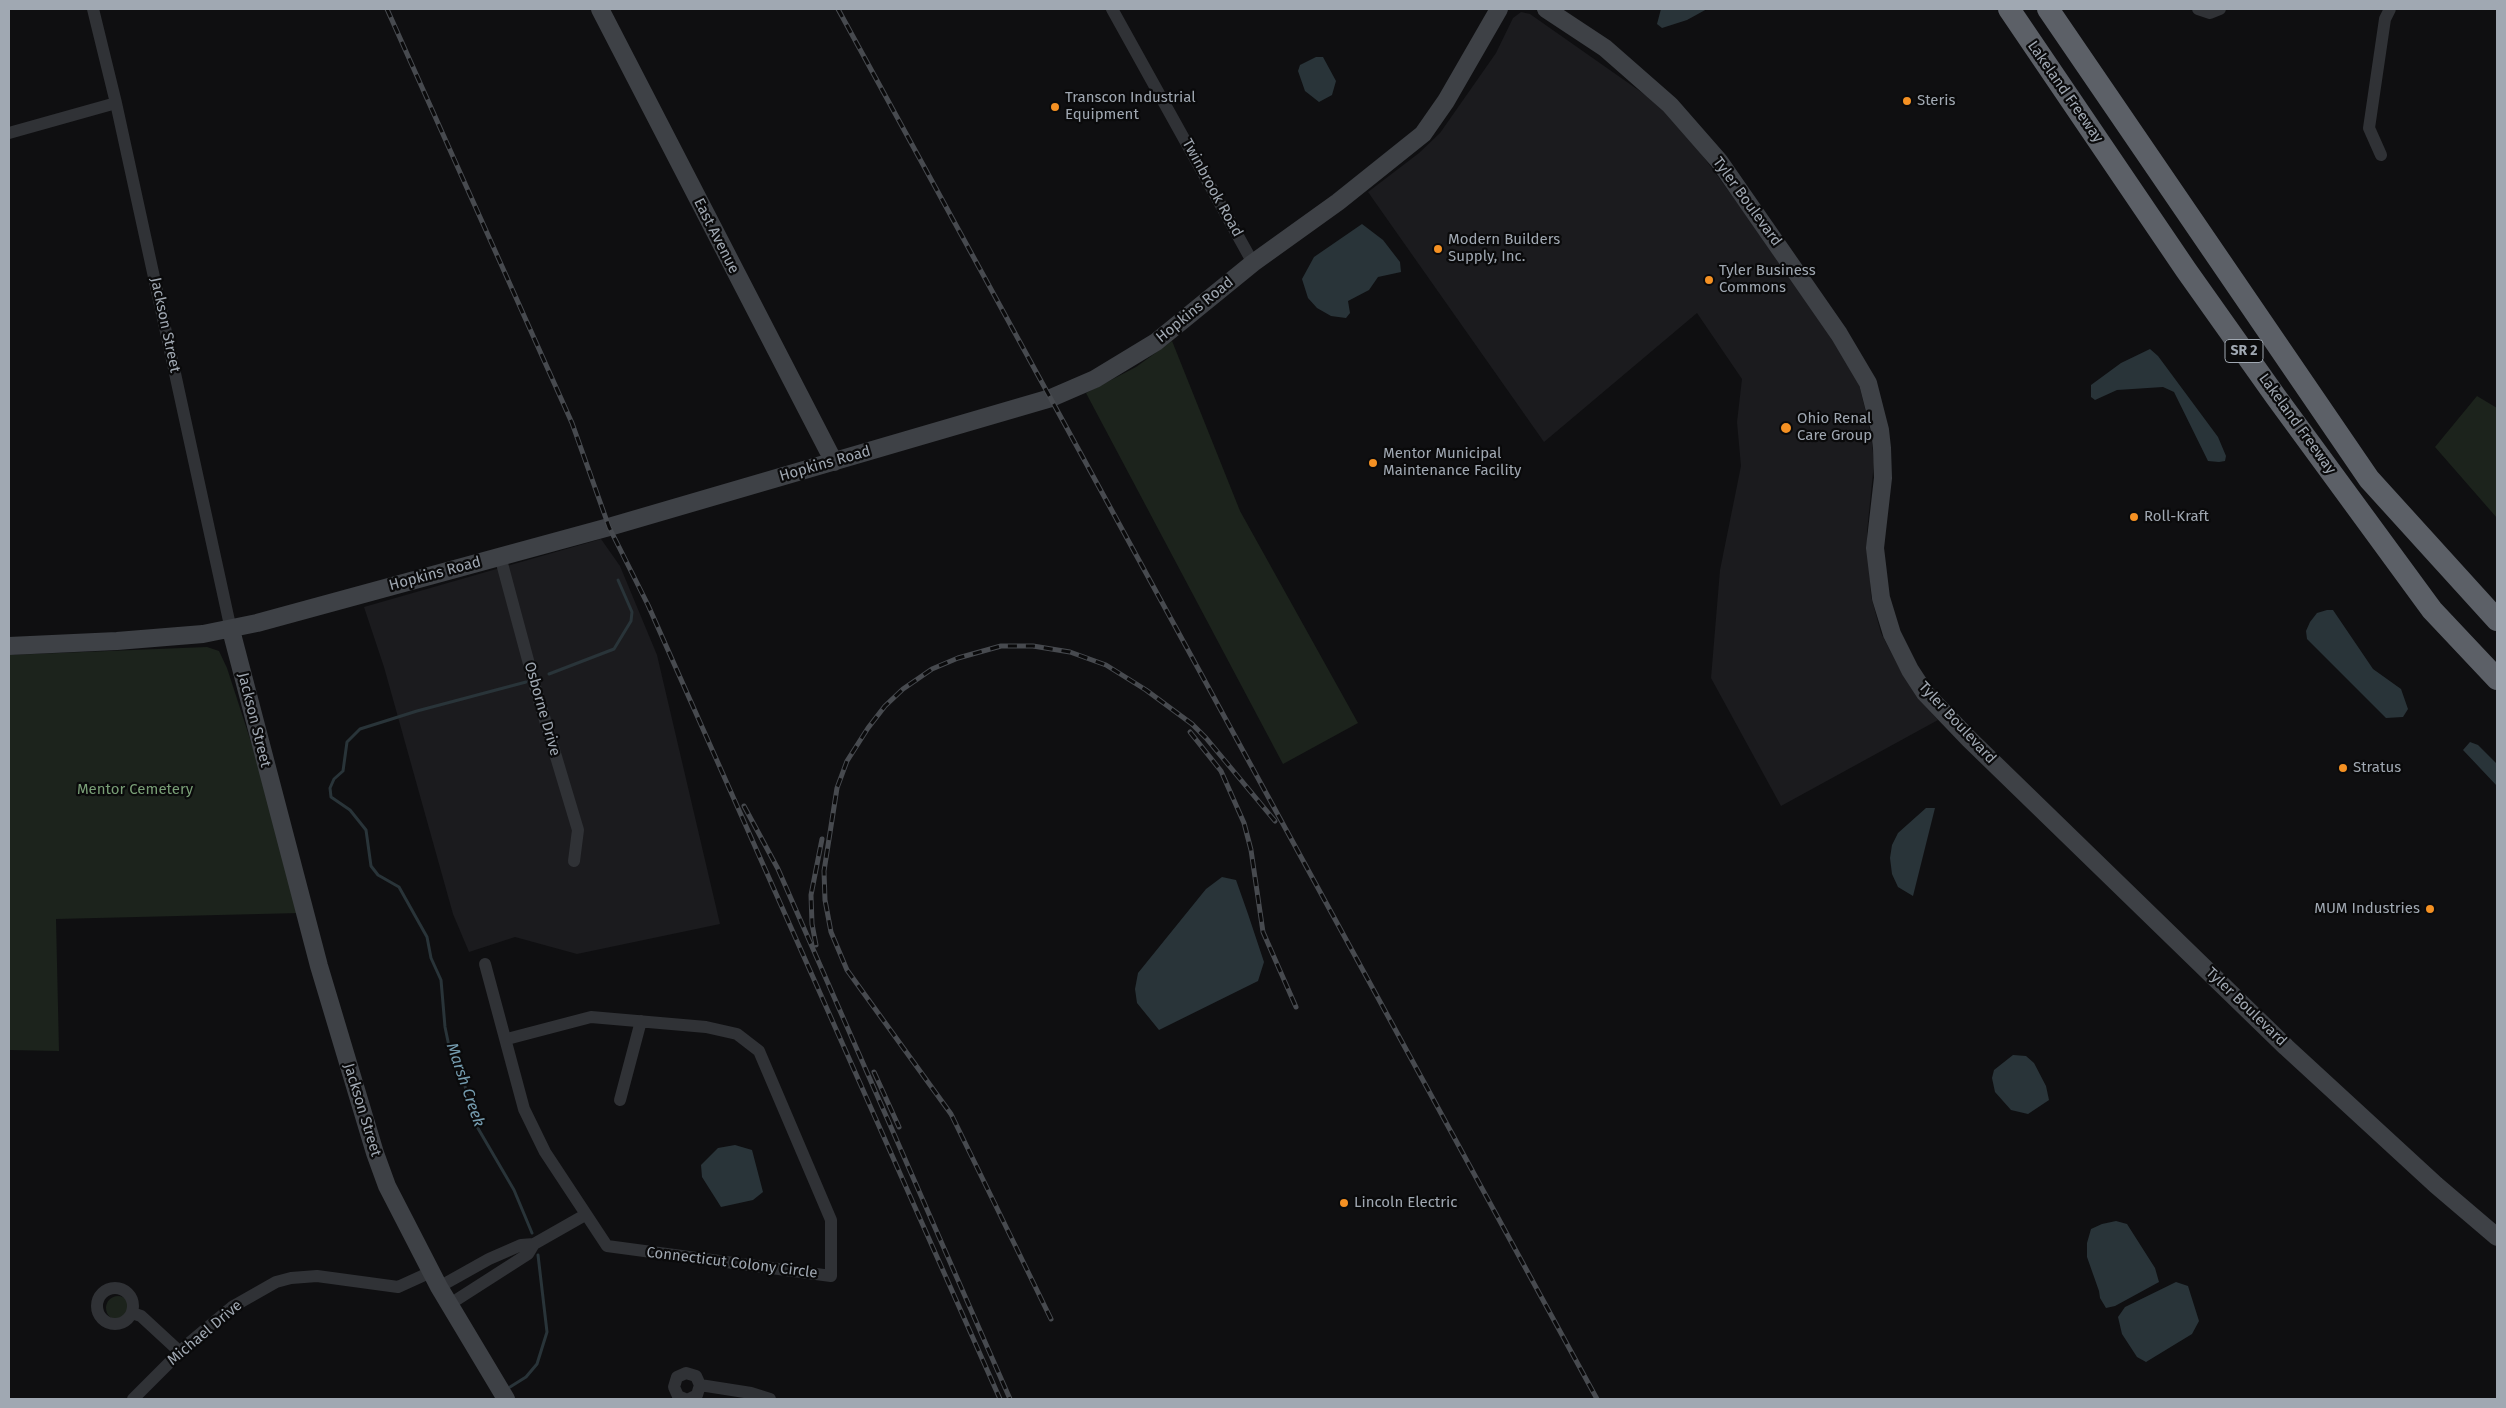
<!DOCTYPE html>
<html>
<head>
<meta charset="utf-8">
<style>
	body { margin:0 }
	#map { position:relative; width:2506px; height:1408px; overflow:hidden; background:#0f0f11; font-family:"Fira Sans",sans-serif }
	canvas { display:block }
	.frame { position:absolute; inset:0; border:10px solid #a0a8b2; pointer-events:none }
</style>
</head>
<body>
<div id="map">
<canvas width="2506" height="1408"></canvas>
<div class="frame"></div>
</div>
<script>
const ctx = document.querySelector('canvas').getContext('2d');
ctx.lineJoin = 'round';
function fill(path, color) { ctx.fillStyle = color; ctx.fill(path, 'evenodd'); }
const toPath = rows => new Path2D(rows.map(r => 'M' + r).join(''));
function trace(path, color, width, dash) { ctx.strokeStyle = color; ctx.lineWidth = width; ctx.lineCap = dash ? 'butt' : 'round'; ctx.setLineDash(dash || []); ctx.stroke(path); }
function label(font, color, halo, rows, align = 'center') {
  ctx.font = font + ' "Fira Sans",sans-serif'; ctx.lineWidth = 4.5; ctx.setLineDash([]); ctx.textBaseline = 'middle'; ctx.strokeStyle = halo; ctx.fillStyle = color; for (const [text, x, y, turn = 0] of rows) {
    ctx.save(); ctx.translate(x, y); ctx.rotate((+turn || 0) * Math.PI / 180); ctx.textAlign = isNaN(turn) ? turn : align; if (halo) ctx.strokeText(text, 0, 0); ctx.fillText(text, 0, 0); ctx.restore();
  }
}
fill(toPath([
	[1521,12,1530,14,1654,101,1684,130,1825,323,1859,384,1871,434,1874,463,1867,532,1871,596,1881,633,1898,666,1922,702,1938,720,1781,806,1711,678,1720,570,1741,466,1737,422,1742,379,1697,313,1544,442,1368,192,1419,153,1440,133,1496,53,1513,18],
	[601,539,620,566,657,655,720,924,577,954,515,937,469,952,453,914,384,667,364,607]
]), '#1b1b1e');
fill(toPath([
	[1172,341,1240,511,1358,723,1283,764,1086,393,1136,367],
	[2477,396,2497,408,2497,518,2435,447],
	[207,647,219,651,227,668,264,782,300,913,56,919,59,1051,9,1050,9,655],
	'106 1308a12 12 0 1 1 24 0a12 12 0 1 1-24 0Z'
]), '#1c231c');
fill(toPath([
	[1661,9,1707,9,1687,20,1662,28,1657,24],
	[1316,57,1323,57,1336,81,1332,95,1319,102,1305,91,1298,71,1300,65],
	[1362,224,1383,240,1400,262,1401,272,1378,277,1369,290,1348,301,1350,313,1346,318,1331,316,1317,308,1308,298,1302,279,1314,257],
	[2150,349,2158,356,2218,437,2226,456,2225,461,2219,462,2208,461,2174,392,2163,387,2117,390,2095,400,2091,397,2091,385,2121,363],
	[2327,610,2333,610,2373,669,2401,689,2408,709,2403,717,2386,718,2307,639,2306,631,2310,622,2317,613],
	[2470,742,2478,745,2497,764,2497,786,2463,750],
	[1926,808,1935,808,1913,896,1898,887,1892,874,1890,858,1892,845,1898,833],
	[1222,877,1236,880,1248,914,1264,962,1258,981,1159,1030,1137,1003,1135,989,1138,973,1206,889],
	[2013,1055,2026,1056,2034,1063,2046,1086,2049,1100,2028,1114,2011,1110,1995,1092,1992,1078,1994,1070],
	[735,1145,752,1150,763,1192,753,1200,721,1207,702,1177,701,1165,718,1148],
	[2116,1221,2127,1224,2155,1268,2159,1282,2115,1306,2106,1308,2100,1298,2099,1291,2087,1257,2087,1243,2091,1229,2102,1224],
	[2176,1282,2188,1286,2199,1321,2192,1334,2146,1362,2137,1357,2122,1334,2118,1317,2125,1307]
]), '#293439');
trace(toPath([
	[549,674,614,649,631,621,632,612,618,580],
	[526,682,417,711,360,729,347,742,343,771,334,779,330,788,331,797,350,810,366,830,371,866,378,875,399,887,427,937,431,958,441,980,445,1027,450,1051,465,1086,472,1118,514,1190,532,1233],
	[510,1387,526,1377,537,1364,547,1332,538,1255]
]), '#293439', 3);
trace(toPath([
	[93,9,116,103,231,630],
	[1112,9,1253,263],
	[2198,9,2210,13,2220,9],
	[9,133,116,103],
	[2381,155,2369,128,2385,19,2390,9],
	[500,556,536,690,578,830,574,861],
	[485,964,524,1109,545,1152,607,1246,831,1276,831,1220,759,1051,737,1034,706,1027,591,1017,507,1039],
	[620,1100,641,1021],
	[439,1287,489,1259,521,1245,534,1244,585,1215],
	'97 1306a18 18 0 1 1 36 0a18 18 0 1 1-36 0Z',
	[450,1304,528,1254,534,1244],
	[132,1313,141,1316,180,1352],
	[700,1385,751,1393,770,1399],
	[133,1399,189,1343,232,1307,276,1282,291,1278,317,1276,398,1287,431,1272],
	[685,1399,678,1396,674,1387,677,1377,686,1373,696,1376,700,1385,697,1395,689,1399]
]), '#303236', 12);
trace(toPath([
	[600,9,834,462],
	[1546,9,1605,48,1670,105,1719,161,1839,334,1868,383,1880,430,1882,448,1883,478,1875,548,1881,598,1892,634,1910,670,1925,693,1969,739,2286,1047,2436,1185,2497,1237],
	[231,630,319,966,375,1153,387,1186,439,1287,506,1399],
	[9,646,117,641,203,634,257,623,609,527,1051,398,1095,379,1156,342,1253,263,1338,202,1423,134,1446,101,1499,9]
]), '#3e4146', 18);
trace(toPath([
	[2009,9,2186,270,2276,397,2432,610,2497,679],
	[2048,9,2369,479,2497,620]
]), '#5c6067', 22);
const rail = toPath([
	[387,9,572,423,609,527,648,605,1000,1399],
	[838,9,1597,1399],
	[1190,732,1221,771,1244,823,1251,850,1263,932,1296,1007],
	[744,806,778,869,1010,1399],
	[816,945,812,924,811,895,822,839],
	[874,1072,899,1127],
	[1051,1319,951,1114,847,970,831,932,825,900,824,871,837,788,847,761,868,728,885,706,903,689,932,669,958,658,1001,646,1033,646,1070,652,1106,665,1146,690,1192,724,1206,738,1275,821]
]);
trace(rail, '#474a4f', 5);
trace(rail, '#0a0a0b', 3, [9]);
for (const [x, y, r, color] of [
	[1907,101,5,"#f59123"],
	[1055,107,5,"#f59123"],
	[1438,249,5,"#f59123"],
	[1709,280,5,"#f59123"],
	[1786,428,6,"#f59123"],
	[1373,463,5,"#f59123"],
	[2134,517,5,"#f59123"],
	[2343,768,5,"#f59123"],
	[2430,909,5,"#f59123"],
	[1344,1203,5,"#f59123"]
]) { const dot = new Path2D(); dot.arc(x, y, r, 0, 2 * Math.PI); ctx.fillStyle = color; ctx.fill(dot); trace(dot, '#0a0a0b', 2); }
for (const [x, y, w] of [
	[2244,351,38]
]) { const box = new Path2D(); box.roundRect(x - w / 2, y - 11.5, w, 23, 4); ctx.fillStyle = '#0a0a0b'; ctx.fill(box); trace(box, '#a0a8b2', 1); }
label('bold 14px', '#a0a8b2', null, [
	["SR 2",2244,351]
]);
label('15px', '#a0a8b2', '#0a0a0b', [
	["Lakeland Freeway",2065,92,55],
	["Twinbrook Road",1212,188,61],
	["Tyler Boulevard",1747,202,54],
	["East Avenue",716,236,63],
	["Hopkins Road",1195,310,-39],
	["Jackson Street",165,325,78],
	["Lakeland Freeway",2297,424,54],
	["Hopkins Road",825,464,-16],
	["Hopkins Road",435,574,-15],
	["Osborne Drive",542,709,74],
	["Jackson Street",254,720,76],
	["Tyler Boulevard",1957,723,47],
	["Tyler Boulevard",2246,1007,44],
	["Jackson Street",362,1110,73],
	["Connecticut Colony Circle",732,1263,7],
	["Michael Drive",205,1333,-40]
]);
label('15px', '#a0a8b2', '#0a0a0b', [
	["Transcon Industrial",1065,98],
	["Equipment",1065,115],
	["Steris",1917,101],
	["Modern Builders",1448,240],
	["Supply, Inc.",1448,257],
	["Tyler Business",1719,271],
	["Commons",1719,288],
	["Ohio Renal",1797,419],
	["Care Group",1797,436],
	["Mentor Municipal",1383,454],
	["Maintenance Facility",1383,471],
	["Roll-Kraft",2144,517],
	["Stratus",2353,768],
	["MUM Industries",2420,909,"right"],
	["Lincoln Electric",1354,1203]
], 'left');
label('15px', '#799e76', '#0a0a0b', [
	["Mentor Cemetery",135,790]
]);
label('italic 16px', '#759caf', '#0a0a0b', [
	["Marsh Creek",465,1085,71]
]);
</script>
</body>
</html>
